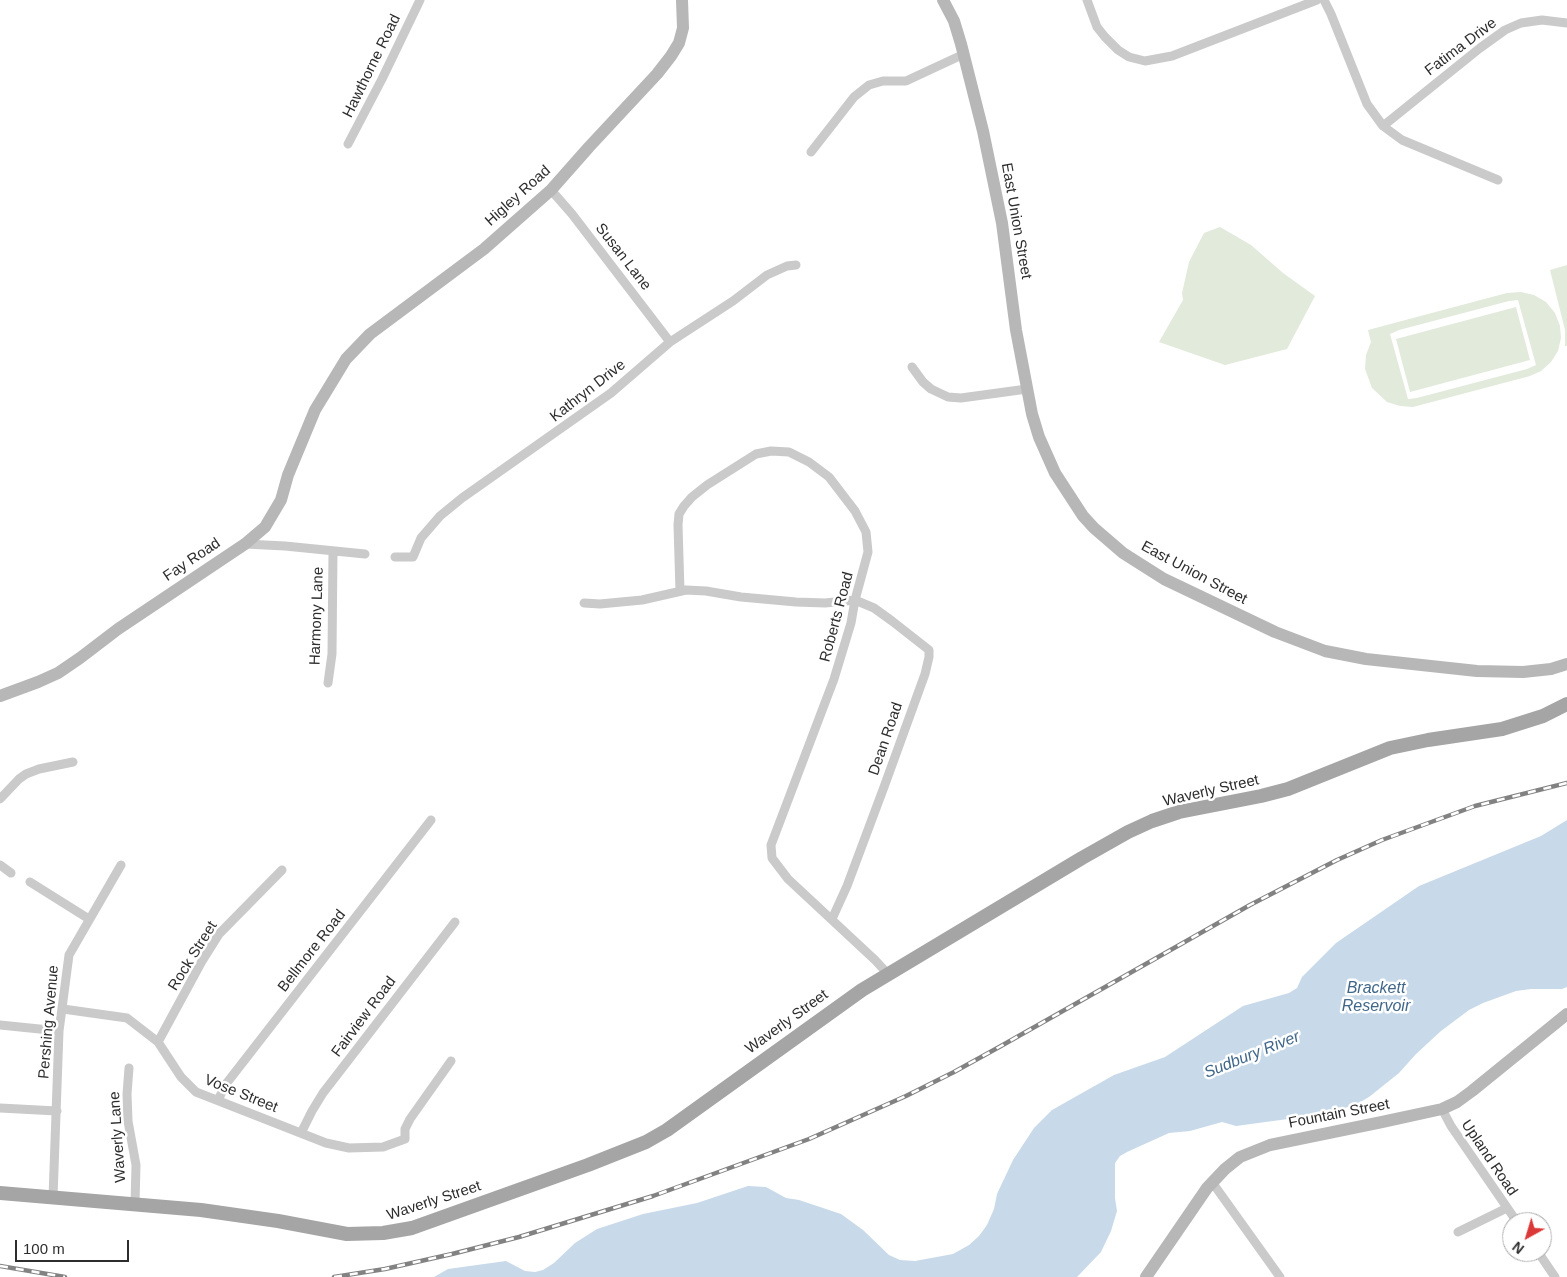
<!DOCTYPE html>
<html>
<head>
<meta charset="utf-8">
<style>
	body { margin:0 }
	#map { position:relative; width:1567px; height:1277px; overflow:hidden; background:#fff; font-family:Helvetica,sans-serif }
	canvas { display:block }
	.north { position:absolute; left:1502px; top:1212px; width:50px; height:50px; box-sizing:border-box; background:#fff; border:1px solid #ababab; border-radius:50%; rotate:219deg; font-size:14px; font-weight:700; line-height:20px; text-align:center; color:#2d2d2d }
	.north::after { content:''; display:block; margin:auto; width:18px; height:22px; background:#db3937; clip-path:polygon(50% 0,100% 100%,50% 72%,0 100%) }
	.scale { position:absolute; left:15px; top:1240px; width:114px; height:22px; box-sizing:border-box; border:2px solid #2d2d2d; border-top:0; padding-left:6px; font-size:15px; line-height:18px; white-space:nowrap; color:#2d2d2d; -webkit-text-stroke:4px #fff; paint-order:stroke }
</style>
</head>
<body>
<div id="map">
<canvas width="1567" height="1277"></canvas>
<div class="north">N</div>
<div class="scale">100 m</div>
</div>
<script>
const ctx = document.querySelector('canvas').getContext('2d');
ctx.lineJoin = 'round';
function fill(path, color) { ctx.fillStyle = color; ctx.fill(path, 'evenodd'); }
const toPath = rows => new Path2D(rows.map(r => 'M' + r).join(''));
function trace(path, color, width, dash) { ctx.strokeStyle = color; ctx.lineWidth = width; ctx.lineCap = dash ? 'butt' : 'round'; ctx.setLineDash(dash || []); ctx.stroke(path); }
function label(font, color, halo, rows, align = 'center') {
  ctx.font = font + ' Helvetica,sans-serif'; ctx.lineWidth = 5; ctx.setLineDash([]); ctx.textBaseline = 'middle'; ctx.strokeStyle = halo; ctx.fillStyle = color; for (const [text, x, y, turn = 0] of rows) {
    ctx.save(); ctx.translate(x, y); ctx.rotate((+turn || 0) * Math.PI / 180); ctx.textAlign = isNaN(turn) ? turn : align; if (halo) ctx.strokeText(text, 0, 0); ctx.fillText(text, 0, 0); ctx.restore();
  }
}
fill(toPath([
	[1220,227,1251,245,1283,273,1315,296,1287,349,1225,365,1159,342,1183,300,1182,293,1189,262,1204,233],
	[1567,265,1567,346,1565,346,1565,330,1550,270],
	[1521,292,1534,295,1546,302,1555,313,1560,326,1561,338,1558,351,1551,362,1541,371,1530,376,1413,407,1400,406,1387,402,1372,388,1365,369,1366,355,1371,342,1368,330,1507,293],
	[1518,300,1536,365,1527,369,1417,398,1408,399,1390,334,1399,330,1509,301],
	[1516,307,1530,360,1410,392,1396,339]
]), '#e1eadb');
fill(toPath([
	[1567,820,1567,987,1562,989,1531,989,1516,991,1483,1003,1469,1010,1441,1031,1416,1054,1399,1073,1369,1097,1357,1104,1326,1114,1310,1116,1236,1126,1222,1122,1190,1131,1169,1133,1127,1152,1120,1156,1115,1163,1115,1198,1117,1211,1111,1231,1101,1252,1077,1277,434,1277,448,1269,506,1261,525,1271,535,1272,543,1270,554,1263,575,1243,597,1229,643,1214,697,1203,748,1186,766,1187,786,1198,799,1200,841,1214,863,1230,889,1255,900,1260,915,1261,953,1254,969,1245,979,1236,987,1225,994,1209,997,1194,1013,1160,1034,1128,1052,1110,1114,1075,1165,1057,1243,1006,1289,993,1297,988,1302,977,1336,943,1419,886,1541,836]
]), '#c8d9e9');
trace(toPath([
	[1087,0,1097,27,1105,37,1118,50,1129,57,1145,61,1172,56,1317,0],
	[1324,0,1331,14,1367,104,1383,126,1402,140,1498,180],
	[1383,126,1480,48,1505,30,1521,23,1542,20,1567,23],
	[348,144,382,79,420,0],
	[811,152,854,97,869,85,883,81,906,81,964,54],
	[551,190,572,214,670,342],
	[912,367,923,382,931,389,948,397,961,398,1027,389],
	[245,544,285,546,365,554],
	[395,557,413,557,421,538,440,516,462,498,611,393,670,342,733,301,767,275,787,266,796,265],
	[680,591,678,525,679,514,684,506,692,497,707,485,756,454,771,451,789,452,809,462,829,477,855,511,866,532,868,552,855,600,851,623,834,679,771,845,772,858,788,879,875,960,888,974],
	[584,603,600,604,642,600,686,590,706,591,741,597,796,602,825,603,855,600,874,608,892,621,929,650,929,657,925,674,884,787,847,886,832,919],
	[328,683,332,654,333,551],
	[0,799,19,779,26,774,39,769,73,762],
	[0,865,11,873],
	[30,882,89,919],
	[63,1009,127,1018,158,1042,181,1077,196,1092,326,1143,349,1148,383,1147,405,1139,405,1129,410,1119,451,1061],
	[0,1025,59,1031],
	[158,1042,202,961,219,934,282,870],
	[129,1068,127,1094,128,1121,136,1165,135,1204],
	[218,1100,226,1084,431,820],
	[0,1108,57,1111],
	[1442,1109,1451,1126,1517,1222],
	[301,1133,312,1111,323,1093,455,922],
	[1212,1182,1280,1277],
	[53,1197,59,1031,69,955,121,865],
	[1458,1232,1507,1208],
	[1538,1252,1555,1277]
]), '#cacaca', 9);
trace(toPath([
	[943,0,954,21,961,44,983,131,1002,223,1016,330,1032,414,1039,437,1055,473,1083,516,1094,528,1123,553,1164,579,1275,632,1325,651,1366,659,1477,671,1523,672,1551,669,1567,664],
	[0,696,38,682,58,673,80,658,118,629,245,544,265,527,281,500,288,475,315,410,346,359,370,334,484,249,551,190,589,147,657,74,671,56,679,43,683,28,682,0],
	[1146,1277,1207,1188,1225,1169,1240,1157,1270,1145,1382,1122,1442,1109,1457,1102,1472,1091,1567,1014]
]), '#b7b7b7', 12);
trace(toPath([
	[0,1193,201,1210,278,1221,347,1234,383,1233,412,1228,588,1165,646,1142,667,1130,862,990,1082,858,1128,832,1152,821,1179,812,1261,796,1288,789,1390,748,1428,740,1502,729,1543,716,1567,704]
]), '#a5a5a5', 14);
const rail = toPath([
	[0,1266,65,1277],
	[334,1277,385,1269,452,1254,519,1237,653,1196,809,1139,906,1096,954,1072,1001,1046,1250,905,1337,860,1382,840,1475,806,1567,783]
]);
trace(rail, '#828282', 4.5);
trace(rail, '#fff', 2.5, [8]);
label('15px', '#2d2d2d', '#fff', [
	["Fatima Drive",1461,47,-37],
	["Hawthorne Road",372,66,-64],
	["Higley Road",518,196,-42],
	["East Union Street",1016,221,80],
	["Susan Lane",623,257,52],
	["Kathryn Drive",588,391,-38],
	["Fay Road",192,560,-34],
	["East Union Street",1194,573,28],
	["Harmony Lane",317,616,-88],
	["Roberts Road",837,617,-75],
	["Dean Road",886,739,-71],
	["Waverly Street",1211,791,-13],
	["Bellmore Road",312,951,-52],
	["Rock Street",193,956,-58],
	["Fairview Road",364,1017,-53],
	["Pershing Avenue",49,1022,-85],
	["Waverly Street",787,1022,-36],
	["Vose Street",241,1094,22],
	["Fountain Street",1339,1114,-11],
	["Waverly Lane",118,1137,-94],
	["Upland Road",1489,1158,56],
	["Waverly Street",434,1201,-18]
]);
label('italic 16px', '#40678a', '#fff', [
	["Brackett",1376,989],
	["Reservoir",1376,1007],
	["Sudbury River",1252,1055,-22]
]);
</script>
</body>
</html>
